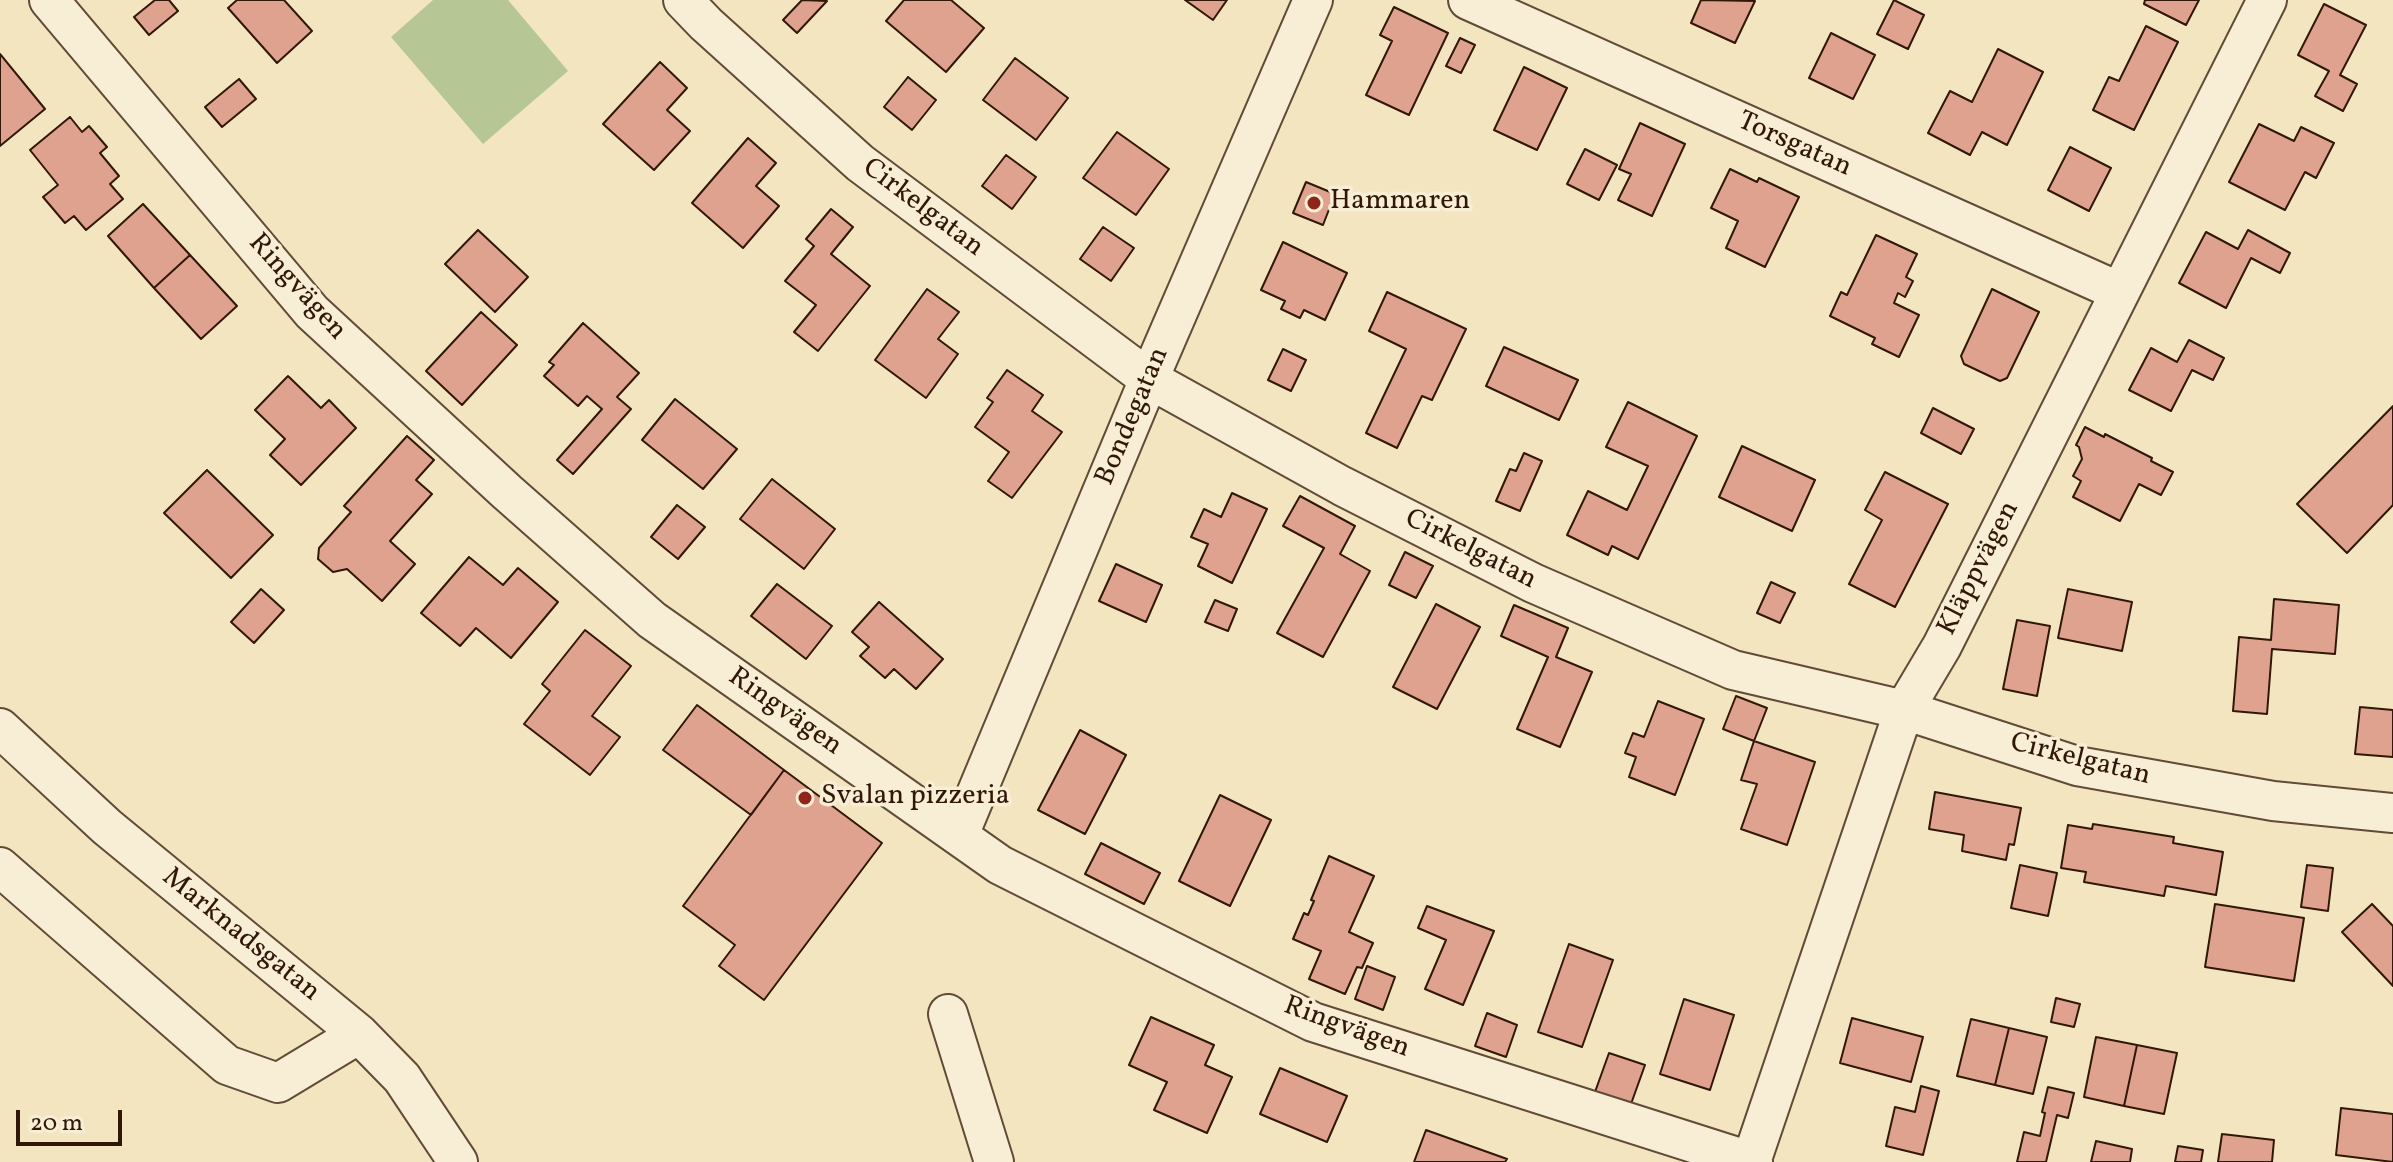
<!DOCTYPE html>
<html>
<head>
<meta charset="utf-8">
<style>
	body { margin:0 }
	#map { position:relative; width:2393px; height:1162px; overflow:hidden; background:#f2e5bf; font-family:Vollkorn,serif }
	canvas { display:block }
	.scale { position:absolute; left:16px; top:1110px; width:106px; height:36px; box-sizing:border-box; border:4px solid #311708; border-top:0; padding-left:10px; font-size:24px; line-height:28px; white-space:nowrap; color:#311708; -webkit-text-stroke:6px #f7eed5; paint-order:stroke }
</style>
</head>
<body>
<div id="map">
<canvas width="2393" height="1162"></canvas>
<div class="scale">20 m</div>
</div>
<script>
const ctx = document.querySelector('canvas').getContext('2d');
ctx.lineJoin = 'round';
function fill(path, color) { ctx.fillStyle = color; ctx.fill(path, 'evenodd'); }
const toPath = rows => new Path2D(rows.map(r => 'M' + r).join(''));
function trace(path, color, width, dash) { ctx.strokeStyle = color; ctx.lineWidth = width; ctx.lineCap = dash ? 'butt' : 'round'; ctx.setLineDash(dash || []); ctx.stroke(path); }
function label(font, color, halo, rows, align = 'center') {
  ctx.font = font + ' Vollkorn,serif'; ctx.lineWidth = 7; ctx.setLineDash([]); ctx.textBaseline = 'middle'; ctx.strokeStyle = halo; ctx.fillStyle = color; for (const [text, x, y, turn = 0] of rows) {
    ctx.save(); ctx.translate(x, y); ctx.rotate((+turn || 0) * Math.PI / 180); ctx.textAlign = isNaN(turn) ? turn : align; if (halo) ctx.strokeText(text, 0, 0); ctx.fillText(text, 0, 0); ctx.restore();
  }
}
fill(toPath([
	[433,0,508,0,568,71,483,144,391,37]
]), '#b6c695');
const building = toPath([
	[155,0,169,0,178,11,149,35,134,17,155,0],
	[237,0,284,0,312,31,277,63,228,8,237,0],
	[802,0,827,1,797,33,783,20,802,0],
	[904,0,951,0,984,28,946,72,886,21,904,0],
	[1185,0,1227,0,1213,20,1185,0],
	[1701,0,1755,1,1735,43,1691,23,1701,0],
	[1894,0,1924,15,1908,49,1877,34,1894,0],
	[2145,0,2199,0,2186,25,2144,4,2145,0],
	[2324,4,2366,25,2340,75,2357,84,2343,111,2315,96,2329,71,2298,55,2324,4],
	[1394,7,1448,33,1409,115,1366,95,1392,41,1380,35,1394,7],
	[2146,26,2178,42,2134,130,2093,110,2109,77,2119,81,2146,26],
	[1831,33,1875,55,1853,99,1809,78,1831,33],
	[1460,38,1475,45,1461,73,1446,66,1460,38],
	[1998,49,2043,72,2007,145,1982,132,1970,155,1928,133,1950,91,1972,102,1998,49],
	[0,54,45,109,0,146,0,54],
	[1015,58,1068,98,1036,140,983,100,1015,58],
	[660,62,687,88,667,110,690,131,654,170,603,124,660,62],
	[1524,67,1567,88,1537,150,1494,130,1524,67],
	[908,77,936,100,912,130,884,107,908,77],
	[239,79,256,99,222,127,205,107,239,79],
	[70,117,82,132,89,126,107,147,100,153,119,176,110,184,123,199,86,230,74,216,65,223,43,197,58,185,30,150,70,117],
	[1640,123,1685,144,1652,216,1618,200,1631,174,1619,169,1640,123],
	[2259,124,2294,141,2301,127,2334,143,2316,178,2305,172,2285,210,2229,182,2259,124],
	[1117,132,1169,169,1136,215,1083,178,1117,132],
	[748,138,776,163,756,186,779,206,743,248,692,203,748,138],
	[2070,147,2111,168,2089,211,2048,190,2070,147],
	[1585,149,1617,165,1599,200,1567,184,1585,149],
	[1006,155,1036,177,1012,209,982,186,1006,155],
	[1730,169,1757,182,1759,178,1799,197,1765,267,1726,248,1738,221,1711,208,1730,169],
	[1306,182,1335,194,1323,225,1293,213,1306,182],
	[143,204,190,255,154,288,108,236,143,204],
	[831,209,853,227,831,254,870,286,818,351,794,332,816,305,785,281,814,246,806,239,831,209],
	[1103,227,1134,248,1111,281,1080,259,1103,227],
	[478,230,528,277,495,312,445,264,478,230],
	[2248,230,2290,253,2280,273,2251,258,2226,308,2179,283,2206,232,2238,249,2248,230],
	[1876,235,1917,254,1906,277,1913,281,1905,297,1898,293,1894,303,1919,315,1899,357,1872,344,1875,338,1830,316,1841,292,1847,295,1876,235],
	[1283,242,1347,273,1325,320,1304,310,1300,318,1281,309,1285,301,1261,290,1283,242],
	[190,255,237,306,201,339,154,288,190,255],
	[927,289,959,312,938,339,958,354,926,398,875,360,927,289],
	[1992,289,2039,312,2007,378,2000,381,1964,364,1961,356,1992,289],
	[1387,292,1466,329,1432,400,1422,396,1397,448,1366,433,1406,349,1369,331,1387,292],
	[481,312,517,345,462,405,426,371,481,312],
	[583,323,639,373,617,397,631,409,573,474,557,460,602,409,587,396,578,406,544,376,554,365,549,362,583,323],
	[2189,340,2224,358,2213,380,2192,370,2171,411,2129,390,2151,348,2177,362,2189,340],
	[1504,347,1578,380,1559,420,1486,386,1504,347],
	[1283,349,1306,360,1291,391,1268,380,1283,349],
	[1007,370,1043,395,1032,411,1062,432,1012,498,988,481,1009,452,975,427,993,402,987,398,1007,370],
	[288,376,321,408,329,400,356,428,301,485,270,455,285,439,255,410,288,376],
	[675,399,737,449,703,489,642,440,675,399],
	[1628,402,1697,436,1638,559,1612,546,1608,555,1567,535,1588,491,1627,510,1648,466,1606,447,1628,402],
	[2393,406,2393,505,2347,553,2297,504,2393,406],
	[1933,408,1974,429,1961,454,1921,433,1933,408],
	[2085,427,2104,437,2105,434,2152,458,2151,461,2173,472,2161,495,2139,484,2120,521,2073,497,2081,481,2073,476,2082,459,2079,447,2076,445,2085,427],
	[407,436,434,460,416,480,432,494,390,541,415,564,382,601,347,569,333,572,318,559,319,548,351,512,344,506,407,436],
	[1742,446,1815,480,1792,531,1719,497,1742,446],
	[1524,453,1542,461,1520,511,1496,501,1510,469,1516,471,1524,453],
	[207,470,273,535,231,578,164,513,207,470],
	[1885,472,1948,504,1895,607,1849,584,1882,520,1865,510,1885,472],
	[772,479,835,529,804,569,740,519,772,479],
	[1232,493,1267,509,1232,583,1198,566,1208,544,1191,537,1204,509,1221,517,1232,493],
	[1300,496,1355,526,1340,554,1370,571,1323,657,1277,633,1324,548,1283,526,1300,496],
	[677,505,705,527,678,559,651,537,677,505],
	[1405,552,1433,566,1416,598,1389,585,1405,552],
	[469,557,503,585,518,568,558,602,511,658,476,628,460,646,421,613,469,557],
	[1116,564,1162,585,1146,622,1099,601,1116,564],
	[1771,582,1795,593,1780,623,1757,613,1771,582],
	[777,584,832,626,806,659,751,616,777,584],
	[261,589,284,610,254,643,231,622,261,589],
	[2068,589,2132,602,2122,651,2058,638,2068,589],
	[2274,599,2339,605,2335,654,2272,649,2267,714,2233,711,2239,637,2271,640,2274,599],
	[1215,600,1237,609,1228,631,1205,622,1215,600],
	[879,602,943,659,916,689,894,669,885,678,860,656,869,647,852,632,879,602],
	[1436,604,1480,627,1437,709,1393,687,1436,604],
	[1514,605,1568,628,1556,657,1592,672,1560,747,1517,729,1548,657,1501,636,1514,605],
	[2017,620,2050,626,2037,696,2003,689,2017,620],
	[585,630,631,666,592,716,620,737,590,775,524,724,550,691,542,684,585,630],
	[1736,696,1767,708,1754,741,1723,729,1736,696],
	[1658,701,1704,719,1675,795,1629,777,1636,757,1625,753,1633,733,1644,737,1658,701],
	[697,705,784,770,751,815,663,750,697,705],
	[2360,707,2393,710,2393,757,2355,754,2360,707],
	[1080,730,1126,755,1085,834,1038,810,1080,730],
	[1754,741,1815,762,1787,845,1741,829,1757,784,1741,780,1754,741],
	[784,770,882,843,764,1000,719,966,735,945,683,906,784,770],
	[1935,792,2021,808,2014,845,2009,844,2006,860,1962,851,1964,835,1929,829,1935,792],
	[1220,795,1271,820,1230,906,1179,881,1220,795],
	[2093,824,2174,837,2173,843,2223,852,2216,895,2166,886,2164,896,2084,882,2086,872,2061,868,2068,825,2092,829,2093,824],
	[1101,843,1160,873,1144,904,1085,874,1101,843],
	[1329,856,1374,876,1349,932,1373,943,1362,968,1357,967,1345,994,1309,979,1321,951,1293,939,1304,913,1308,915,1314,901,1311,900,1329,856],
	[2020,865,2057,873,2048,916,2011,908,2020,865],
	[2307,865,2333,868,2328,911,2301,907,2307,865],
	[2215,904,2304,918,2294,981,2205,967,2215,904],
	[2372,904,2393,926,2393,986,2342,932,2372,904],
	[1427,906,1494,931,1463,1005,1425,989,1446,940,1418,928,1427,906],
	[1569,944,1613,960,1582,1047,1538,1032,1569,944],
	[1367,966,1395,977,1383,1010,1355,999,1367,966],
	[2056,998,2080,1004,2074,1027,2051,1022,2056,998],
	[1684,999,1734,1015,1710,1090,1660,1074,1684,999],
	[1487,1013,1517,1025,1506,1057,1475,1046,1487,1013],
	[1151,1017,1214,1045,1205,1065,1232,1077,1207,1133,1154,1110,1167,1082,1129,1065,1151,1017],
	[1852,1018,1923,1037,1911,1082,1840,1063,1852,1018],
	[1971,1019,2009,1028,1995,1085,1957,1076,1971,1019],
	[2009,1028,2047,1037,2033,1094,1995,1085,2009,1028],
	[2096,1037,2137,1045,2124,1106,2084,1097,2096,1037],
	[2137,1045,2177,1053,2164,1114,2124,1106,2137,1045],
	[1609,1053,1645,1065,1631,1104,1595,1092,1609,1053],
	[1280,1068,1347,1096,1327,1142,1260,1114,1280,1068],
	[1921,1086,1939,1091,1923,1155,1886,1146,1895,1107,1915,1112,1921,1086],
	[2048,1087,2074,1093,2068,1118,2057,1115,2046,1162,2017,1162,2024,1132,2040,1136,2045,1113,2042,1112,2048,1087],
	[2341,1108,2393,1114,2393,1162,2336,1155,2341,1108],
	[1426,1130,1507,1159,1505,1162,1414,1162,1426,1130],
	[2222,1134,2274,1140,2272,1162,2218,1162,2222,1134],
	[2096,1141,2132,1149,2130,1162,2091,1162,2096,1141],
	[2178,1146,2203,1150,2201,1162,2175,1162,2178,1146]
]);
fill(building, '#dfa28f');
trace(building, '#311708', 2);
const minor = toPath([
	[49,0,312,312,507,492,652,620,1000,865,1313,1022,1753,1162],
	[683,0,706,24,860,163,1149,379,1342,486,1533,583,1733,670,1904,710,2077,766,2273,801,2393,813],
	[1468,0,2120,292],
	[0,728,107,827,359,1034,402,1078,458,1162],
	[959,835,1149,379,1313,0],
	[0,867,227,1065,278,1083,359,1034],
	[948,1014,994,1162],
	[1751,1162,1904,710,1942,646,2267,0]
]);
trace(minor, '#614a36', 42);
trace(minor, '#f7eed5', 38);
for (const [x, y, r, color] of [
	[1314,203,8,"#8f2418"],
	[805,798,8,"#8f2418"]
]) { const dot = new Path2D(); dot.arc(x, y, r, 0, 2 * Math.PI); ctx.fillStyle = color; ctx.fill(dot); trace(dot, '#f7eed5', 3); }
label('28px', '#311708', '#f7eed5', [
	["Torsgatan",1794,146,24],
	["Cirkelgatan",922,209,37],
	["Ringvägen",296,288,48],
	["Bondegatan",1134,417,-67],
	["Cirkelgatan",1470,551,27],
	["Kläppvägen",1980,569,-63],
	["Ringvägen",784,713,35],
	["Cirkelgatan",2080,761,14],
	["Marknadsgatan",240,936,39],
	["Ringvägen",1346,1029,20]
]);
label('28px', '#311708', '#f7eed5', [
	["Hammaren",1330,203],
	["Svalan pizzeria",821,798]
], 'left');
</script>
</body>
</html>
